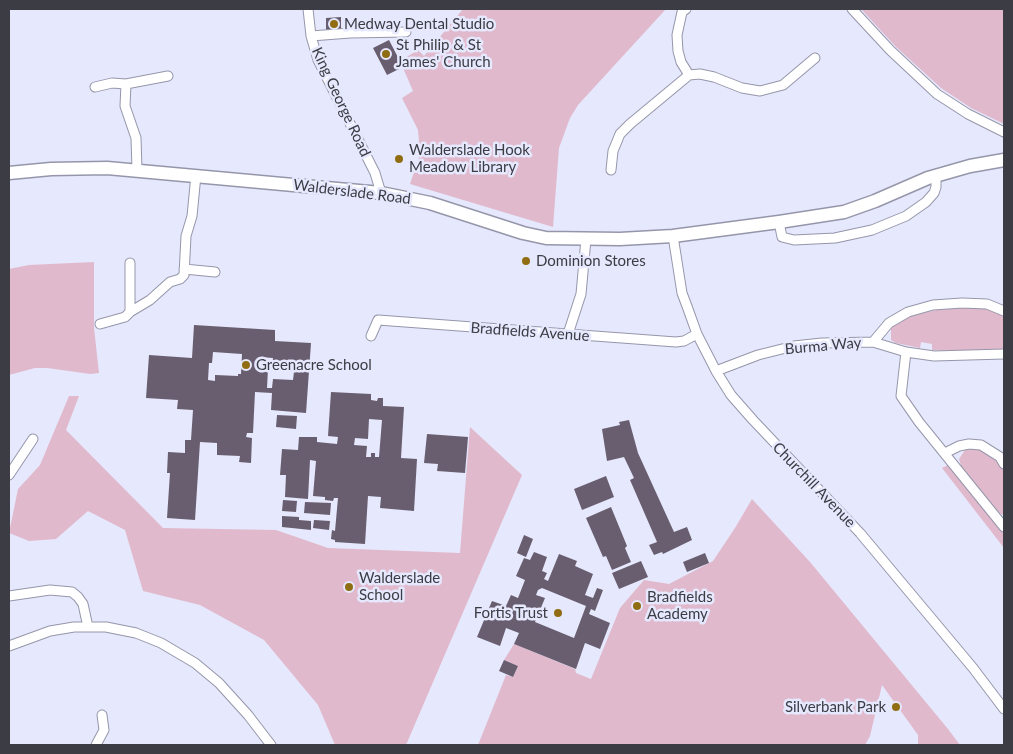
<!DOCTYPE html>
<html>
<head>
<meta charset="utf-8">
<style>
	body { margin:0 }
	#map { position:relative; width:1013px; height:754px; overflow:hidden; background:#e6e8fd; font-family:Lato,sans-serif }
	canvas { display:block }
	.frame { position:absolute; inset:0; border:10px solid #3b3c44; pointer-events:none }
</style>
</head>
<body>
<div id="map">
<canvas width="1013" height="754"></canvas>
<div class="frame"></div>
</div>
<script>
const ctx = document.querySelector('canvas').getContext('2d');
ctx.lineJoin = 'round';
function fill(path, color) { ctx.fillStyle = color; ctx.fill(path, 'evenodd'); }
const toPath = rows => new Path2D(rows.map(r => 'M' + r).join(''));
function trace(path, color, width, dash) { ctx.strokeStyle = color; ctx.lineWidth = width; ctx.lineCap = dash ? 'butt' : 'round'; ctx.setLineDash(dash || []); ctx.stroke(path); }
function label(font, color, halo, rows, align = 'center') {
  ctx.font = font + ' Lato,sans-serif'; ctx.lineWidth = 5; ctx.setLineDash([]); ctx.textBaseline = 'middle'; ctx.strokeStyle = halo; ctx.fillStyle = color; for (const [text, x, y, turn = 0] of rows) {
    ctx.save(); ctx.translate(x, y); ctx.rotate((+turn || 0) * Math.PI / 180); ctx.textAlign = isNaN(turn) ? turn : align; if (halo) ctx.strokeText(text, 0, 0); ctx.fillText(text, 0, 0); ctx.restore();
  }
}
fill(toPath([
	[463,9,666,9,578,105,570,118,559,148,553,227,410,184,420,154,418,130,402,98,413,91,400,61,418,50,424,56],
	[861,9,1004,9,1004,124,971,108,941,88,896,47],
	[94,262,94,328,99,373,90,374,47,368,35,368,9,375,9,269,29,265],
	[964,306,985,308,1004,314,1004,350,967,352,932,350,932,344,921,342,920,348,896,343,891,340,891,328,902,318,945,308],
	[69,396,79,396,66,430,163,528,276,530,328,548,460,553,470,427,522,475,406,745,335,745,318,705,264,640,200,605,143,591,125,530,88,511,56,539,29,541,9,533,18,489,40,465],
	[973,447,983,449,994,457,1004,470,1004,516,997,511,962,469,959,459,965,450],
	[950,464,1004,532,1004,548,942,468],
	[752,499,810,562,948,729,960,745,918,745,918,735,882,685,870,736,865,745,478,745,506,675,513,677,518,666,504,660,514,644,575,669,576,673,591,679,620,608,644,580,669,584,713,561,735,528]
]), '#e1b9cc');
fill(toPath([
	[341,17,341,31,326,31,326,18],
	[389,40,403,67,387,75,373,48],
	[194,325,275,330,275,341,311,343,306,413,271,410,272,393,255,392,253,433,247,433,246,437,252,438,251,463,239,462,240,456,217,455,217,443,200,442,195,520,167,518,170,473,167,473,168,452,185,453,185,440,191,440,193,410,177,409,178,400,146,398,149,355,192,358],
	[213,352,242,354,241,374,238,374,238,376,215,375,215,381,208,380,209,363,212,363],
	[259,357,273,358,272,370,294,372,293,380,273,379,272,388,267,388,268,369,259,368],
	[331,392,371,394,371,400,377,401,378,398,383,398,383,406,404,407,401,458,417,459,414,511,380,508,381,497,368,496,365,544,335,542,335,540,331,539,332,530,335,531,338,498,334,498,333,501,325,500,325,497,313,496,316,461,310,460,308,499,285,497,286,475,280,475,282,449,298,450,299,437,317,437,317,442,337,444,338,437,328,436],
	[369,419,382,420,379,457,375,457,375,453,371,453,371,457,366,457,367,446,354,445,355,438,368,439],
	[277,415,297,416,296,429,276,427],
	[629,420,638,453,674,532,687,527,692,540,663,554,662,552,654,555,649,545,657,542,630,480,634,478,624,457,607,461,602,429,620,425,619,422],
	[427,434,468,437,465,473,437,471,438,464,424,463],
	[606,476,614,497,582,510,574,489],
	[283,500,297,501,296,512,282,511],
	[305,502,331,503,330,515,304,513],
	[611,507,627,546,625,548,631,562,612,570,606,556,603,557,586,518],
	[282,516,299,517,299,520,311,521,311,530,282,527],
	[314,520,330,521,329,530,313,528],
	[524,535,533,539,526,557,517,553],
	[534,552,547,557,542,571,547,573,544,579,548,581,559,554,577,561,575,566,593,574,585,595,593,598,597,588,603,590,595,611,591,609,589,614,610,623,600,649,585,643,576,669,514,644,519,633,506,628,500,646,477,637,492,601,506,606,511,595,518,598,525,580,516,576,524,558,530,560],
	[542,588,586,606,574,638,535,622,545,598,536,595,538,590],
	[705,553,709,563,687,572,683,562],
	[641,561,648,577,619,589,612,573],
	[504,660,518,666,513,677,499,671]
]), '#695e6f');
const street = toPath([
	[308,9,311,36,318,60,375,173,381,193],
	[686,9,682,12,677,35,678,51,681,62,689,75],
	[852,9,890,50,937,94,968,114,1004,132],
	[311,36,350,33,406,32],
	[126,84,125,106,136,138,137,170],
	[95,87,112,83,126,84,168,76],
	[611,170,613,151,620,134,630,124,689,75,700,74,714,77,742,88,760,91,783,85,815,58],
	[779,222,782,237,794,240,835,238,872,230,906,216,926,202,934,193,936,187,936,176],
	[673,236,682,293,688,309,697,334,716,371,731,395,753,420,860,533,973,668,1004,709],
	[184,269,215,272],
	[130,312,130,263],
	[100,324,125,317,130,312,150,300,170,282,180,279,184,275,186,236,192,216,196,175],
	[568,334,581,294,586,239],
	[371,336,378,320,676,342,684,341,697,334],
	[873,342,889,323,908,312,933,305,962,303,987,304,1004,311],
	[906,352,901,396,919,422,1004,527],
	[716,371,758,355,794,346,822,343,873,342,906,352,934,356,1004,354],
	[945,453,959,446,969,444,981,445,1000,457,1004,464],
	[9,475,33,439],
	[9,596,50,590,72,592,78,597,83,604,88,627],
	[9,646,50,631,74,627,106,627,136,633,161,643,195,663,219,683,248,715,271,745],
	[96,745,104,730,102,715]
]);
const secondary = toPath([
	[9,173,51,169,107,168,381,193,430,203,523,233,546,238,620,239,673,236,779,222,844,212,875,201,928,178,970,166,1004,160]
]);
trace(street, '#9596aa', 11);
trace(secondary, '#9596aa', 15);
trace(street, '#fff', 9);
trace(secondary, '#fff', 12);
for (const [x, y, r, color] of [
	[334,24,5,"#906d13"],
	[386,54,5,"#906d13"],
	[399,159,5,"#906d13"],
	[526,261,5,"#906d13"],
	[246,365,5,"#906d13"],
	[349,587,5,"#906d13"],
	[637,606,5,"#906d13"],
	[558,613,5,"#906d13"],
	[896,707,5,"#906d13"]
]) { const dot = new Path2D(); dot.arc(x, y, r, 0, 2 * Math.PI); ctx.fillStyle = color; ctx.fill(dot); trace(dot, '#e6e8fd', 2); }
label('15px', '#3b3c44', '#e6e8fd', [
	["Medway Dental Studio",344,24],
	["St Philip & St",396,45],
	["James' Church",396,62],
	["Walderslade Hook",409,150],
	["Meadow Library",409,167],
	["Dominion Stores",536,261],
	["Greenacre School",256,365],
	["Walderslade",359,578],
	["School",359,595],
	["Bradfields",647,597],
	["Academy",647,614],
	["Fortis Trust",548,613,"right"],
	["Silverbank Park",886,707,"right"]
], 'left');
label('15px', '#3b3c44', '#e6e8fd', [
	["King George Road",341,102,65],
	["Walderslade Road",352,192,7],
	["Bradfields Avenue",530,332,4],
	["Burma Way",823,346,-5],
	["Churchill Avenue",814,485,46]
]);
</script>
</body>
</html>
